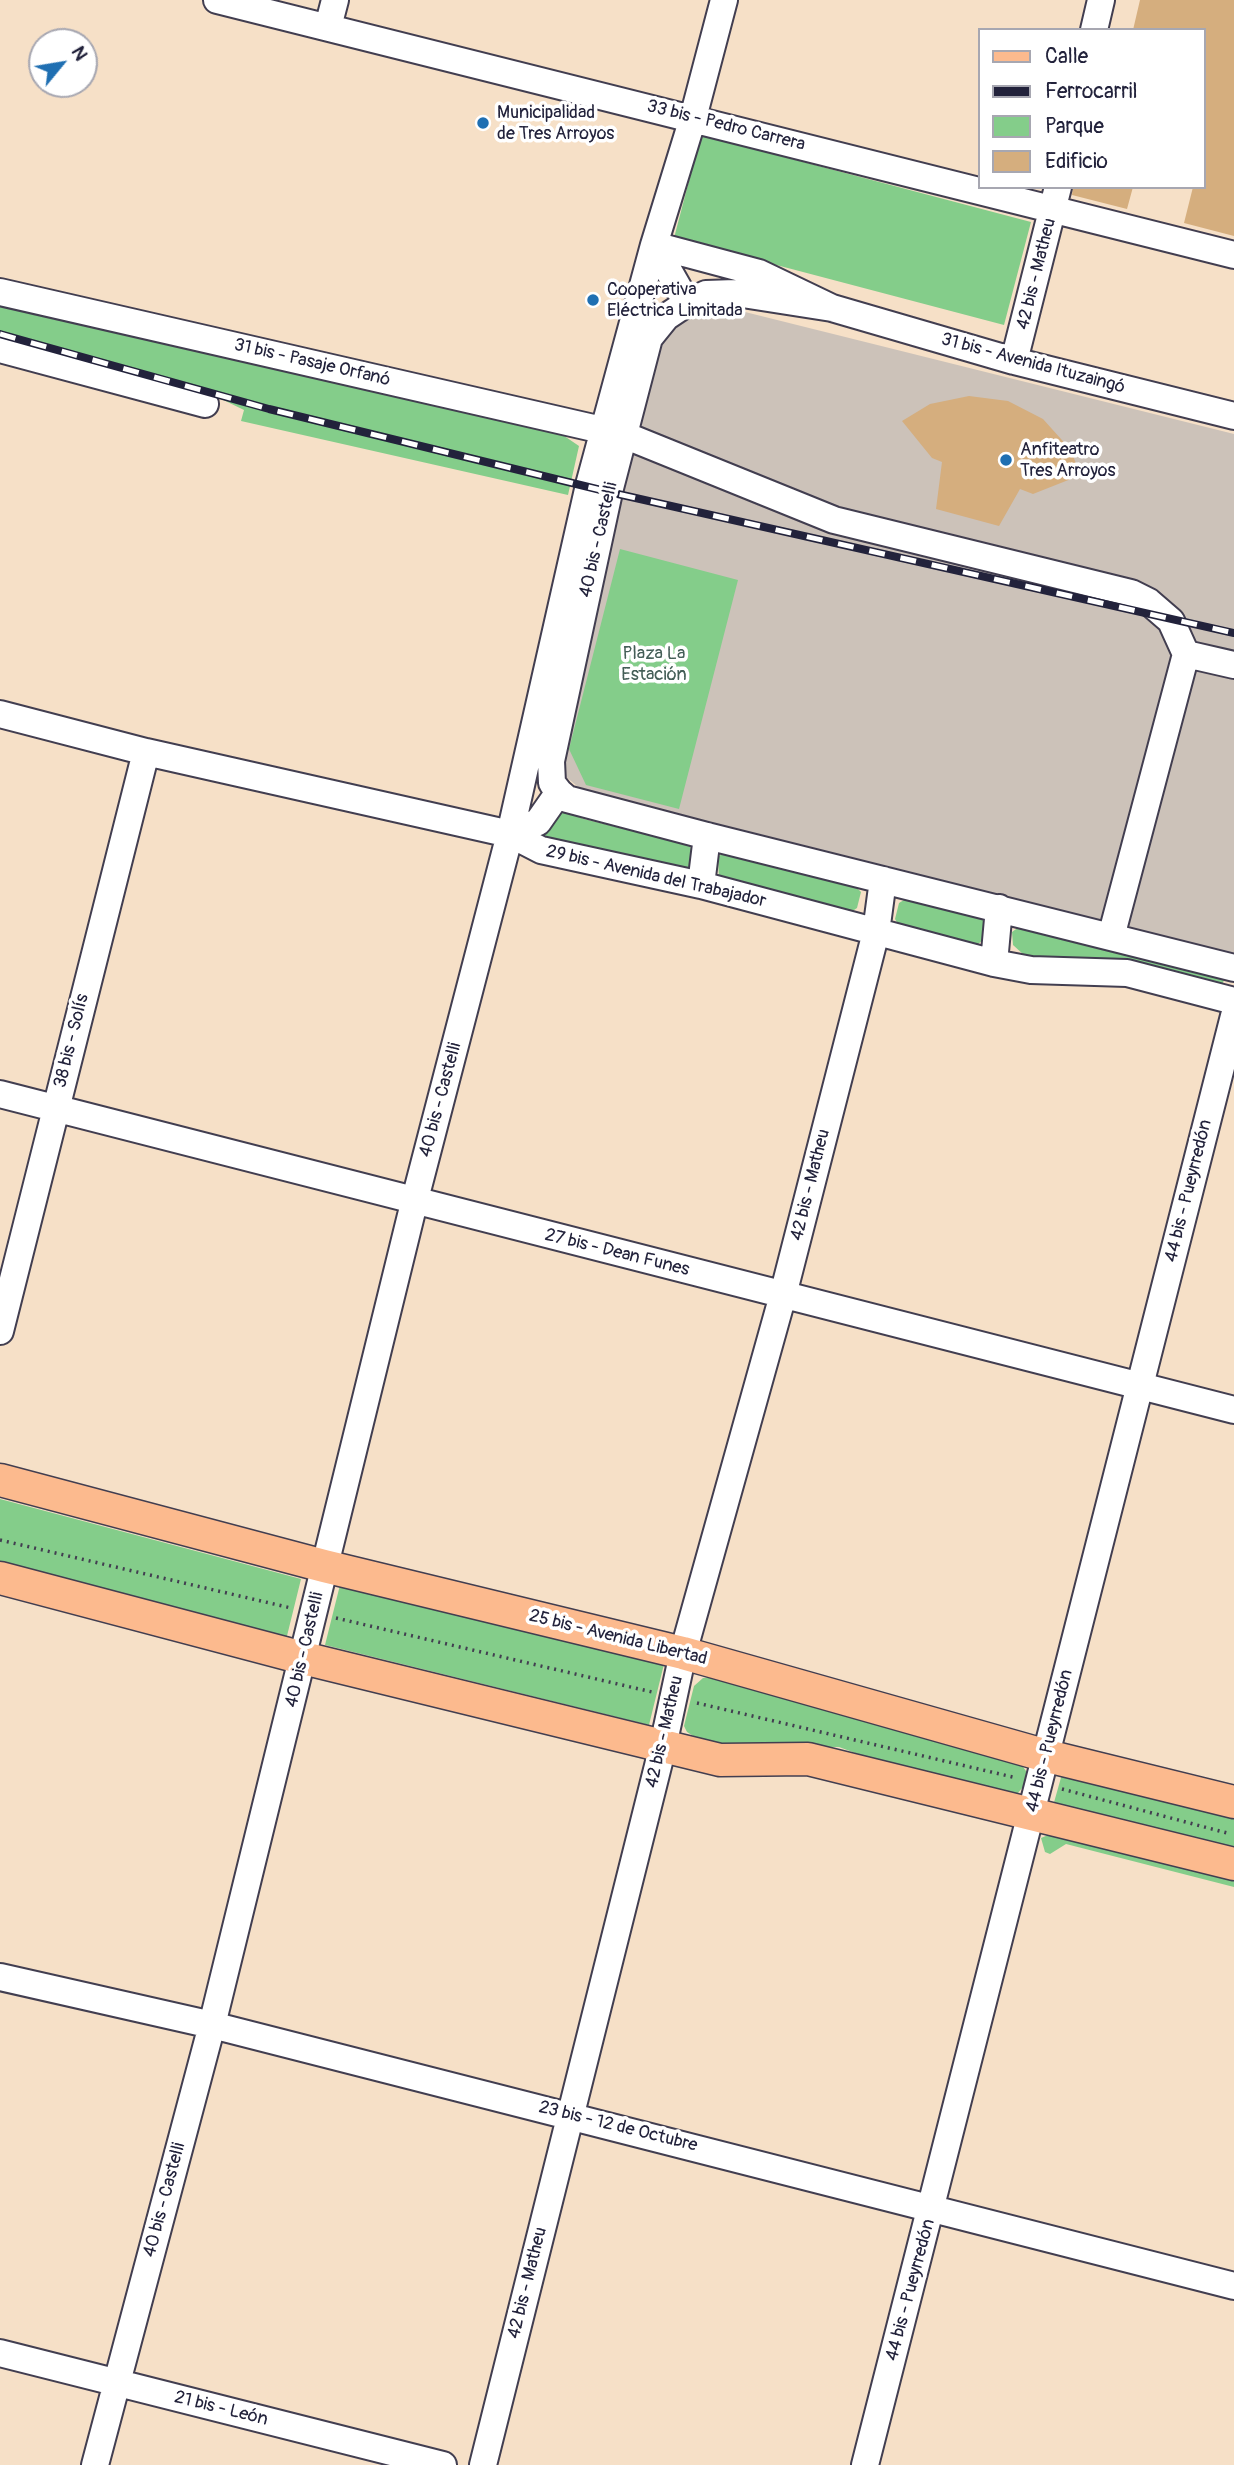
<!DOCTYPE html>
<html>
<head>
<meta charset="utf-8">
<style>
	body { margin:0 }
	#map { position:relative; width:1234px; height:2465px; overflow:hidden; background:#f6e0c7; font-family:Pangolin,sans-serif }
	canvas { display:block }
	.legend { position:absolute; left:978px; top:28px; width:228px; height:161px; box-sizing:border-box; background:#fff; border:2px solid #a7a7b1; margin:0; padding:9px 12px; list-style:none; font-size:21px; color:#22223b }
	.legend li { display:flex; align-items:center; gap:14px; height:35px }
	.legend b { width:35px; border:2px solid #a7a7b1 }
	.north { position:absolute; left:28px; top:28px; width:70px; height:70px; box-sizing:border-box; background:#fff; border:2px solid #a7a7b1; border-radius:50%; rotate:60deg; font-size:19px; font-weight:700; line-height:28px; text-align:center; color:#22223b }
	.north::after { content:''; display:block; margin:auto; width:24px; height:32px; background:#1f6fb2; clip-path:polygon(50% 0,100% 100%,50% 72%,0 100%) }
</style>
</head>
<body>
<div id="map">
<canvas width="1234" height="2465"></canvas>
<ul class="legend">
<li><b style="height:9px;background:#fcba8e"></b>Calle</li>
<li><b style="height:9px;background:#22223b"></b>Ferrocarril</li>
<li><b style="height:19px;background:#84cd8a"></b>Parque</li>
<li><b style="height:19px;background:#d5ae7e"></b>Edificio</li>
</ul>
<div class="north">N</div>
</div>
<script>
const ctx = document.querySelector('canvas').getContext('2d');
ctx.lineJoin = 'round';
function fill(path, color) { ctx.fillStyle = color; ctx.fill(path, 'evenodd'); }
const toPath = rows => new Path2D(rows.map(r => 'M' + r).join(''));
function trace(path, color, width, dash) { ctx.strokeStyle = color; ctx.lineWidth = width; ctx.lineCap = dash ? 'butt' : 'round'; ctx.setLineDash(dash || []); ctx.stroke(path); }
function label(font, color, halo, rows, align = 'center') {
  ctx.font = font + ' Pangolin,sans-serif'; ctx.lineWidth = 7; ctx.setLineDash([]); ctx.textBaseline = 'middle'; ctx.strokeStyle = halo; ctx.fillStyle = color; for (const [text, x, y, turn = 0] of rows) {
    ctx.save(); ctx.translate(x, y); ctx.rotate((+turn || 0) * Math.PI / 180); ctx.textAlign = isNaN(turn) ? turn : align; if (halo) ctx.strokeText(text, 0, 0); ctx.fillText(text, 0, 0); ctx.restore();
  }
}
fill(toPath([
	[725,307,1234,434,1234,958,1126,926,1014,901,583,791,565,776,559,759,652,365,659,343,669,332,705,309]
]), '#ccc2b9');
fill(toPath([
	[701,135,1031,222,1004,325,674,238],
	[0,305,53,319,548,425,579,446,568,495,241,421,244,410,211,394,0,342],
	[620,549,738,580,679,809,586,785,569,749],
	[561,810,584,819,690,845,694,865,688,871,543,837],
	[723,853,857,888,861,892,857,908,851,912,719,879,718,857],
	[904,900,979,918,983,920,985,938,977,945,898,924,895,919,899,903],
	[1019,927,1224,980,1222,985,1024,955,1013,945,1012,932],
	[0,1499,301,1579,286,1640,0,1563],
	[340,1585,664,1664,649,1725,325,1645],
	[716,1677,1021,1764,1026,1771,1026,1783,1018,1793,1007,1797,877,1761,839,1747,725,1746,698,1739,687,1732,684,1726,694,1686,703,1678],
	[1062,1774,1234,1817,1234,1852,1053,1806],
	[1053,1833,1234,1880,1234,1887,1066,1844,1050,1854,1045,1852,1041,1838]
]), '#84cd8a');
fill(toPath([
	[1140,0,1234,0,1234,236,1184,223,1193,187,1204,187,1204,30,1133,30],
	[1073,187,1133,187,1127,209,1072,195],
	[969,396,1008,401,1043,419,1070,449,1081,475,1033,494,1020,489,999,526,936,509,942,462,932,458,902,421,930,404]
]), '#d5ae7e');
const minor = toPath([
	[217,0,1234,255],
	[328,27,335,0],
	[1094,30,1101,0],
	[0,292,624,435,834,520,1131,593,1149,602,1171,621,1186,654],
	[687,303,706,294,736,293,832,308,1014,361,1234,416],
	[0,349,205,404],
	[1014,361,1058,187],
	[0,714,146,752,510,834,541,850,701,885,994,963,1031,970,1127,973,1234,1001],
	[559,792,567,799,707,836,1234,968],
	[510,834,538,822,559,792,552,783,551,761,609,492,649,338,666,317,687,303,654,245,693,118,724,0],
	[701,885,707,836],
	[1111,937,1186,654,1234,665],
	[994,963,999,908],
	[0,1094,1234,1410],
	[0,1331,146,752],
	[0,1977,212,2025,1234,2286],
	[0,2353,443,2465],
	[95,2465,212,2025,414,1203,510,834,589,485,654,245,759,273,832,308],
	[483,2465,663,1746,683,1653,783,1295,876,932,883,880],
	[865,2465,1234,1016]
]);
const major = toPath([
	[0,1480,324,1566,683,1653,1047,1756,1234,1802],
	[0,1578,303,1658,720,1760,808,1759,1234,1864]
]);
trace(minor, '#423e50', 30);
trace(major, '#423e50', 35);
trace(toPath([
	[0,1540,291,1608],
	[336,1618,652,1692],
	[697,1703,1017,1778],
	[1062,1789,1227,1833]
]), '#423e50', 3.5, [2, 5]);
trace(minor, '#fff', 26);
trace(major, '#fcba8e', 32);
const rail = toPath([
	[0,334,269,409,609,492,1234,633]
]);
trace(rail, '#22223b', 8);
trace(rail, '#fff', 5, [16]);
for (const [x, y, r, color] of [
	[483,123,7,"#1f6fb2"],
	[593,300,7,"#1f6fb2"],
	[1006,460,7,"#1f6fb2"]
]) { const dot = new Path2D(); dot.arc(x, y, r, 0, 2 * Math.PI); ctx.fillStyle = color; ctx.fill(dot); trace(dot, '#fff', 2.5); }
label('18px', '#22223b', '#fff', [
	["Municipalidad",497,113],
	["de Tres Arroyos",497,134],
	["Cooperativa",607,290],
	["Eléctrica Limitada",607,311],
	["Anfiteatro",1020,450],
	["Tres Arroyos",1020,471]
], 'left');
label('18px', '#22223b', '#fff', [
	["33 bis - Pedro Carrera",726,126,14],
	["42 bis - Matheu",1037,274,-76],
	["31 bis - Pasaje Orfanó",312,363,13],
	["31 bis - Avenida Ituzaingó",1033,364,15],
	["40 bis - Castelli",599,540,-77],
	["29 bis - Avenida del Trabajador",656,877,13],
	["38 bis - Solís",72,1041,-76],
	["40 bis - Castelli",441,1100,-75],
	["42 bis - Matheu",811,1185,-76],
	["44 bis - Pueyrredón",1189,1191,-76],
	["27 bis - Dean Funes",617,1253,14],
	["25 bis - Avenida Libertad",618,1638,14],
	["40 bis - Castelli",305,1650,-77],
	["42 bis - Matheu",665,1732,-77],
	["44 bis - Pueyrredón",1050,1741,-76],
	["23 bis - 12 de Octubre",618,2127,14],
	["40 bis - Castelli",165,2200,-75],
	["42 bis - Matheu",528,2283,-76],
	["44 bis - Pueyrredón",911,2290,-75],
	["21 bis - León",221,2409,14]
]);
label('18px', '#445e57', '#fff', [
	["Plaza La",654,654],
	["Estación",654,675]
]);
</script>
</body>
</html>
